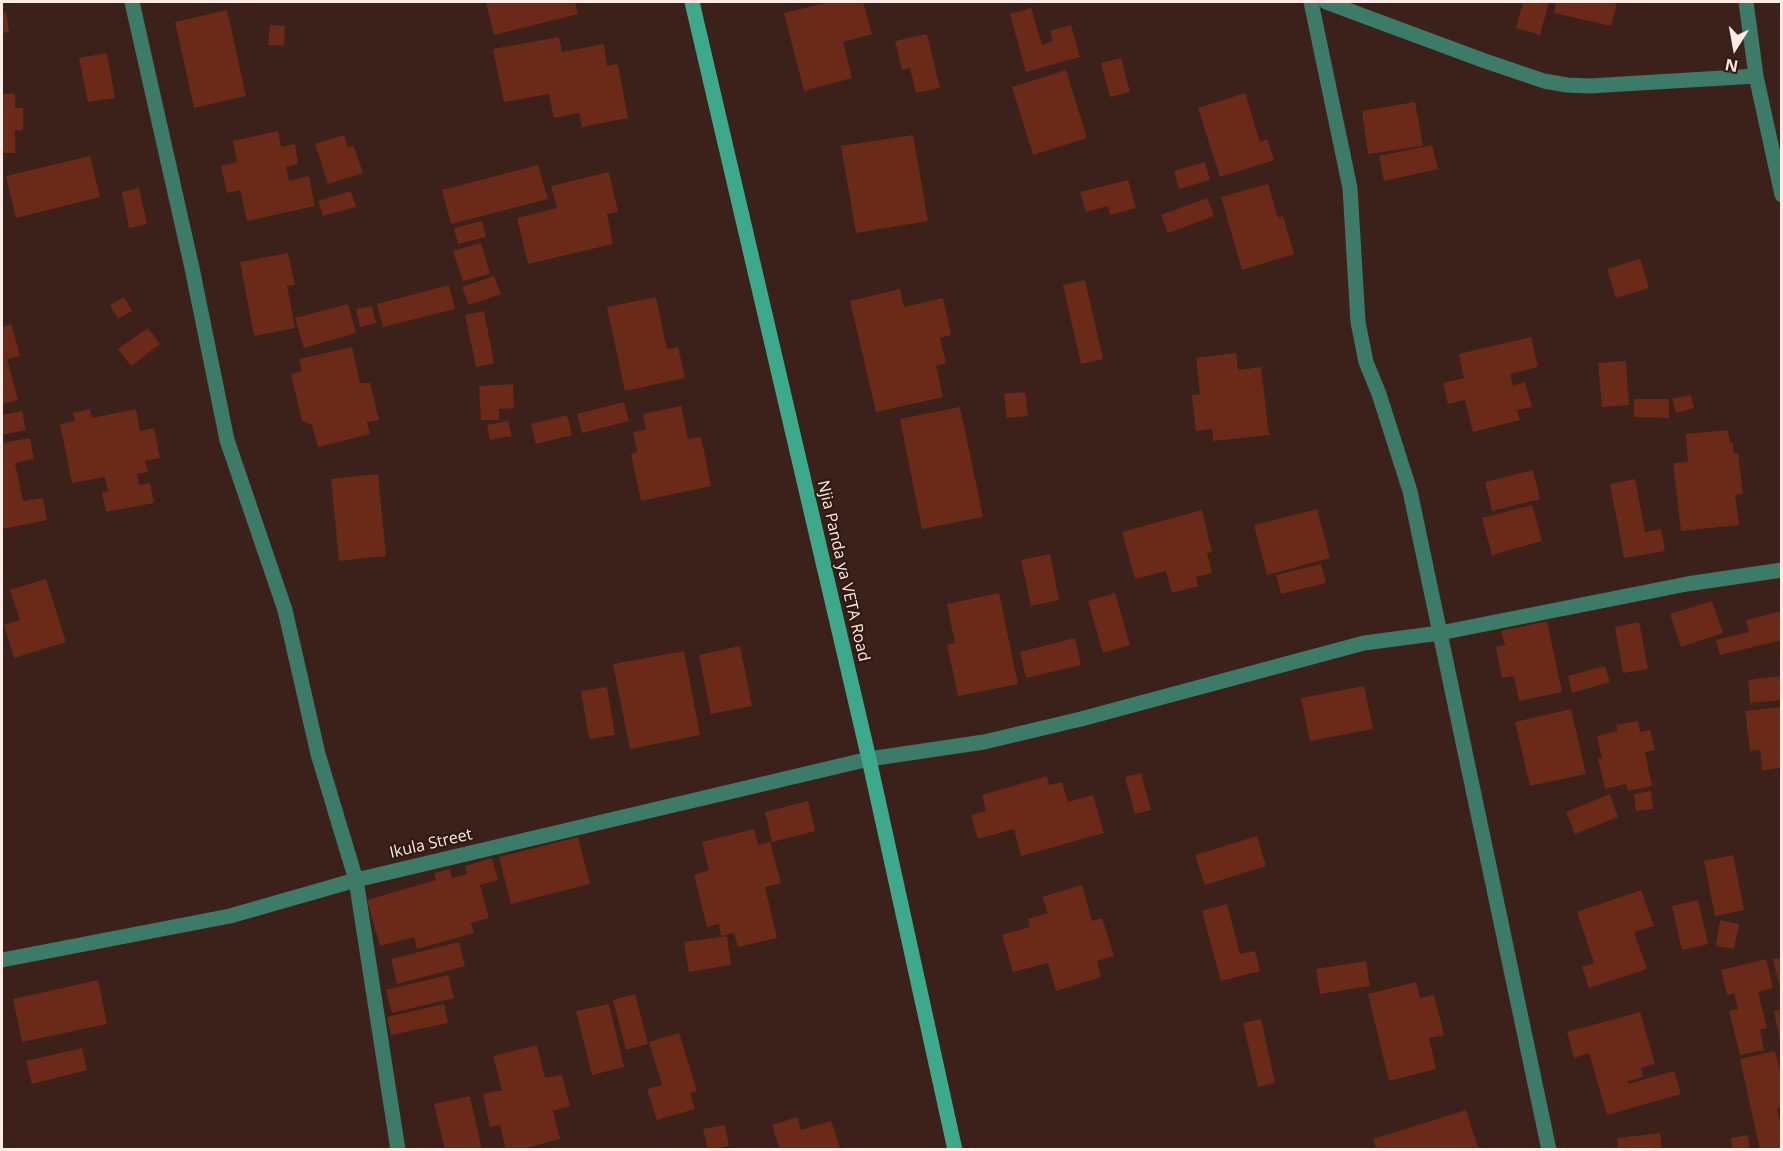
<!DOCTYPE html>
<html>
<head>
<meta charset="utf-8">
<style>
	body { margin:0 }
	#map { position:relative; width:1783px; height:1151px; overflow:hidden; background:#3b211a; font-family:"Open Sans",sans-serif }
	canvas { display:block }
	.frame { position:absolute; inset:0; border:3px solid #ffece7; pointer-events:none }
	.north { position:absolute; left:1705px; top:18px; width:60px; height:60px; -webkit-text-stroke:4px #311811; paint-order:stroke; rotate:191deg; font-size:16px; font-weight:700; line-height:24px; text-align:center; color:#ffece7 }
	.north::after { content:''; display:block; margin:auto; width:21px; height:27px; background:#ffece7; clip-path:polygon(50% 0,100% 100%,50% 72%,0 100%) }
</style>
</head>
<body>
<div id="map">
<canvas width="1783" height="1151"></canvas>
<div class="frame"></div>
<div class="north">N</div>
</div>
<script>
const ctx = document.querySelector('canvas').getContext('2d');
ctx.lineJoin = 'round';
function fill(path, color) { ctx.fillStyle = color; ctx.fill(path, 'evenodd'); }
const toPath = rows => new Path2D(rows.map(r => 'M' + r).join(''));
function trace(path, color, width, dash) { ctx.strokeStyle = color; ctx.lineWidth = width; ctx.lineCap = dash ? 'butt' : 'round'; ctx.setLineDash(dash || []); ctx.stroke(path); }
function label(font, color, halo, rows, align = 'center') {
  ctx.font = font + ' "Open Sans",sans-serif'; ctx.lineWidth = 4.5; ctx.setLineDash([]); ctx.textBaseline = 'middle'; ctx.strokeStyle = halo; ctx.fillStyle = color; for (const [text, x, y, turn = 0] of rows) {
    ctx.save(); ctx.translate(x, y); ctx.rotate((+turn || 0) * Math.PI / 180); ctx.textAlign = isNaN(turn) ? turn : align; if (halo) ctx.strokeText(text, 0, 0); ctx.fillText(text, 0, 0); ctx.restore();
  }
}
fill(toPath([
	[486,2,575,2,578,14,494,35],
	[829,2,863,2,872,34,843,42,852,78,804,91,784,13],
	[1523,2,1549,2,1540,35,1516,28],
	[1556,2,1607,2,1617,4,1611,26,1554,13],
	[1031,8,1042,45,1053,41,1050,31,1071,25,1080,57,1026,72,1010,14],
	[227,10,246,96,194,108,175,22],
	[6,12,9,32,2,33,2,13],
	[270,25,285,26,284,46,268,45],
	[927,34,940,88,916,93,910,68,902,70,895,41],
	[559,37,562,52,604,44,607,66,618,64,628,118,582,127,579,113,554,118,549,94,504,102,493,49],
	[107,53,115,98,88,102,79,58],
	[1121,58,1130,92,1110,97,1101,63],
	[1066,70,1087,138,1033,155,1012,87],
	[1245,93,1260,142,1267,139,1274,160,1220,177,1198,108],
	[2,94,15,94,15,108,23,108,23,130,15,130,15,153,2,153],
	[1415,102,1423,146,1368,154,1362,111],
	[278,131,281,147,295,144,298,164,286,167,289,181,309,176,315,206,247,221,240,190,227,193,221,166,237,162,233,141],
	[344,135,348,147,353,145,363,173,328,184,315,144],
	[913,135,928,221,856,233,841,146],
	[1432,145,1438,169,1384,181,1379,156],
	[90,156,100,197,16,218,6,176],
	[1205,162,1210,180,1179,189,1174,171],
	[538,165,548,199,451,224,442,190],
	[609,172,618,212,607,214,613,244,528,264,517,218,557,208,551,186],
	[1128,180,1136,208,1110,215,1108,206,1086,212,1080,192],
	[1268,184,1278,218,1283,216,1294,254,1242,270,1221,197],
	[139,188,147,224,129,228,122,192],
	[351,191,356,207,323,216,318,201],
	[1207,198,1214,216,1168,233,1161,215],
	[482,221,486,237,458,244,454,228],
	[481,243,490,274,463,281,453,251],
	[288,253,295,285,287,286,295,328,254,336,240,262],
	[1640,259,1649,288,1616,298,1607,269],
	[494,276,501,294,469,305,462,287],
	[1085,280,1103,359,1081,364,1063,285],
	[449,285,455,309,383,327,377,304],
	[900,289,904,307,943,298,951,335,940,338,946,363,936,366,943,397,876,412,850,301],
	[124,297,132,311,118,319,110,305],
	[656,297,667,349,678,347,685,378,625,391,607,307],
	[348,304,356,333,304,348,295,318],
	[372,306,376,323,360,327,356,309],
	[484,311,494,363,476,367,465,315],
	[11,324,20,356,7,359,18,400,2,404,2,327],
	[148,328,160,344,131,366,118,349],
	[1531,337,1538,367,1510,374,1513,386,1525,382,1532,407,1517,410,1520,420,1473,432,1465,400,1448,404,1443,383,1464,378,1459,354],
	[352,347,360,383,370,383,379,420,367,422,370,434,318,447,312,425,302,421,291,374,302,371,299,359],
	[1236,353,1238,370,1261,367,1269,435,1213,441,1212,429,1196,431,1192,395,1200,394,1196,358],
	[1626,361,1629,405,1602,407,1598,363],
	[513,384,514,408,499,409,499,420,481,420,479,386],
	[1025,392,1028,416,1007,418,1004,394],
	[1691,395,1694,408,1676,413,1672,399],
	[1634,399,1669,399,1669,418,1634,417],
	[624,402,629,421,582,433,577,414],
	[681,406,688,439,701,437,711,486,641,501,631,454,637,452,633,432,646,430,643,414],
	[960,407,983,517,922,529,900,419],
	[90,409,92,418,136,409,140,431,154,428,160,458,145,461,148,472,137,474,139,485,150,483,154,503,106,512,102,492,108,491,105,477,72,483,60,424,75,421,73,413],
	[22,411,26,430,2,435,2,415],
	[567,415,572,435,536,444,531,424],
	[508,421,512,436,490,440,487,425],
	[1728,430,1730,443,1733,443,1734,453,1738,453,1743,494,1735,495,1739,525,1681,531,1673,463,1688,462,1686,434],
	[30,438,34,459,15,463,23,501,43,498,47,520,2,529,2,443],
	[1533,470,1540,499,1492,511,1485,482],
	[378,474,386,556,339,561,331,479],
	[1635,479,1645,532,1661,529,1665,551,1624,558,1610,484],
	[1532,505,1542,541,1492,555,1482,518],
	[1317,509,1330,558,1267,575,1254,525],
	[1202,510,1212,552,1207,553,1212,573,1196,577,1198,586,1172,593,1166,571,1135,579,1122,532],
	[1050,554,1059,600,1031,606,1021,560],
	[1321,564,1326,583,1281,594,1276,575],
	[46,579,66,642,14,658,4,625,20,620,10,590],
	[999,593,1018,684,958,696,947,645,955,643,947,604],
	[1115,593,1130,645,1103,653,1088,601],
	[1712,601,1723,633,1681,647,1670,614],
	[1782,611,1782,640,1720,655,1716,640,1749,632,1746,620],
	[1547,621,1562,692,1519,701,1514,676,1502,678,1496,647,1505,645,1501,631],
	[1639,622,1648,669,1623,673,1615,627],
	[1075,638,1081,665,1026,678,1020,652],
	[740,646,752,706,711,714,699,655],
	[684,651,700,735,630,749,613,664],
	[1605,666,1610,682,1572,693,1568,676],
	[1782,676,1782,700,1750,703,1748,680],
	[1364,686,1373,729,1310,741,1301,698],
	[607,687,615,735,589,739,581,691],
	[1782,707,1782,768,1762,770,1760,750,1750,751,1745,711],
	[1571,709,1586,774,1530,786,1515,722],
	[1638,721,1640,732,1650,730,1655,750,1645,752,1652,786,1628,791,1626,784,1605,789,1598,759,1602,758,1597,736,1618,731,1616,725],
	[1141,773,1151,810,1135,814,1125,777],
	[1047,776,1049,785,1062,782,1068,802,1093,795,1104,833,1021,856,1014,829,978,839,971,815,986,811,982,795],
	[1651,791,1653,809,1636,811,1634,794],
	[1610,794,1618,817,1575,834,1566,812],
	[808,801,815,831,772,842,765,812],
	[754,829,758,845,770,842,781,883,765,887,777,938,738,947,734,933,721,936,719,924,707,927,694,875,709,870,702,842],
	[1257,836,1266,866,1205,885,1195,855],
	[578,837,590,884,511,904,499,857],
	[1733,855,1744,910,1715,916,1704,861],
	[492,858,498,880,480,885,489,918,471,923,474,933,417,949,414,937,380,946,367,900,436,880,434,873,450,869,452,878,467,874,465,866],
	[1082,885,1092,921,1102,918,1114,956,1097,961,1101,977,1056,991,1048,963,1013,972,1002,935,1030,927,1028,919,1048,913,1042,897],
	[1641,890,1654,926,1634,932,1647,969,1589,988,1582,967,1594,963,1577,912],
	[1698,900,1708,944,1682,950,1672,906],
	[1227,904,1240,954,1255,951,1260,971,1221,981,1202,911],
	[1720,920,1739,924,1734,949,1716,946],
	[727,936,731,965,689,972,684,942],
	[459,942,465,966,397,984,391,959],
	[1782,958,1782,992,1781,992,1773,959],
	[1766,959,1773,988,1758,992,1767,1028,1760,1030,1764,1050,1740,1055,1729,1011,1738,1009,1734,993,1727,995,1721,970],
	[1366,961,1370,986,1320,994,1316,969],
	[448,975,454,998,392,1013,386,990],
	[98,980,107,1024,22,1042,13,999],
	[1416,982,1420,998,1434,995,1444,1035,1429,1038,1436,1069,1389,1081,1368,994],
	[635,994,648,1044,626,1050,613,1000],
	[444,1004,448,1023,391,1035,387,1017],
	[609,1004,624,1067,592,1075,576,1011],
	[1782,1009,1782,1040,1780,1040,1774,1011],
	[1640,1012,1655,1064,1641,1068,1643,1077,1628,1081,1628,1084,1674,1071,1681,1094,1607,1115,1589,1053,1574,1058,1567,1032],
	[1261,1019,1275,1083,1258,1087,1243,1023],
	[679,1033,697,1091,690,1093,695,1109,657,1120,647,1089,662,1085,649,1042],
	[537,1045,545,1078,562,1075,570,1106,553,1111,560,1139,518,1150,506,1150,500,1125,490,1127,483,1094,502,1090,493,1056],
	[82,1048,87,1070,32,1084,26,1061],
	[1775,1051,1782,1079,1782,1107,1777,1108,1782,1129,1782,1150,1760,1150,1740,1059],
	[470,1096,482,1150,445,1150,434,1104],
	[1466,1110,1479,1150,1377,1150,1373,1139],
	[797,1117,801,1130,831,1121,841,1150,780,1150,772,1125],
	[725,1125,729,1146,708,1150,703,1129],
	[1660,1133,1662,1150,1618,1150,1617,1138],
	[1748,1135,1750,1150,1733,1150,1731,1138]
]), '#6b2917');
trace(toPath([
	[132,2,192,268,227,440,285,610,318,754,356,880,398,1150],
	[1311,2,1350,188,1358,322,1366,362,1379,394,1410,491,1549,1150],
	[1326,2,1485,61,1544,81,1567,85,1590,86,1756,76],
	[1746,2,1756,76,1782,195],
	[2,960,230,916,356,880,869,759,984,742,1081,719,1364,643,1440,633,1687,584,1782,570]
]), '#3c7b68', 15);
trace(toPath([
	[692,2,869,759,955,1150]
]), '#3ca98c', 15);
label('16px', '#ffece7', '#311811', [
	["Njia Panda ya VETA Road",843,571,77],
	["Ikula Street",431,844,-13]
]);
</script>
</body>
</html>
